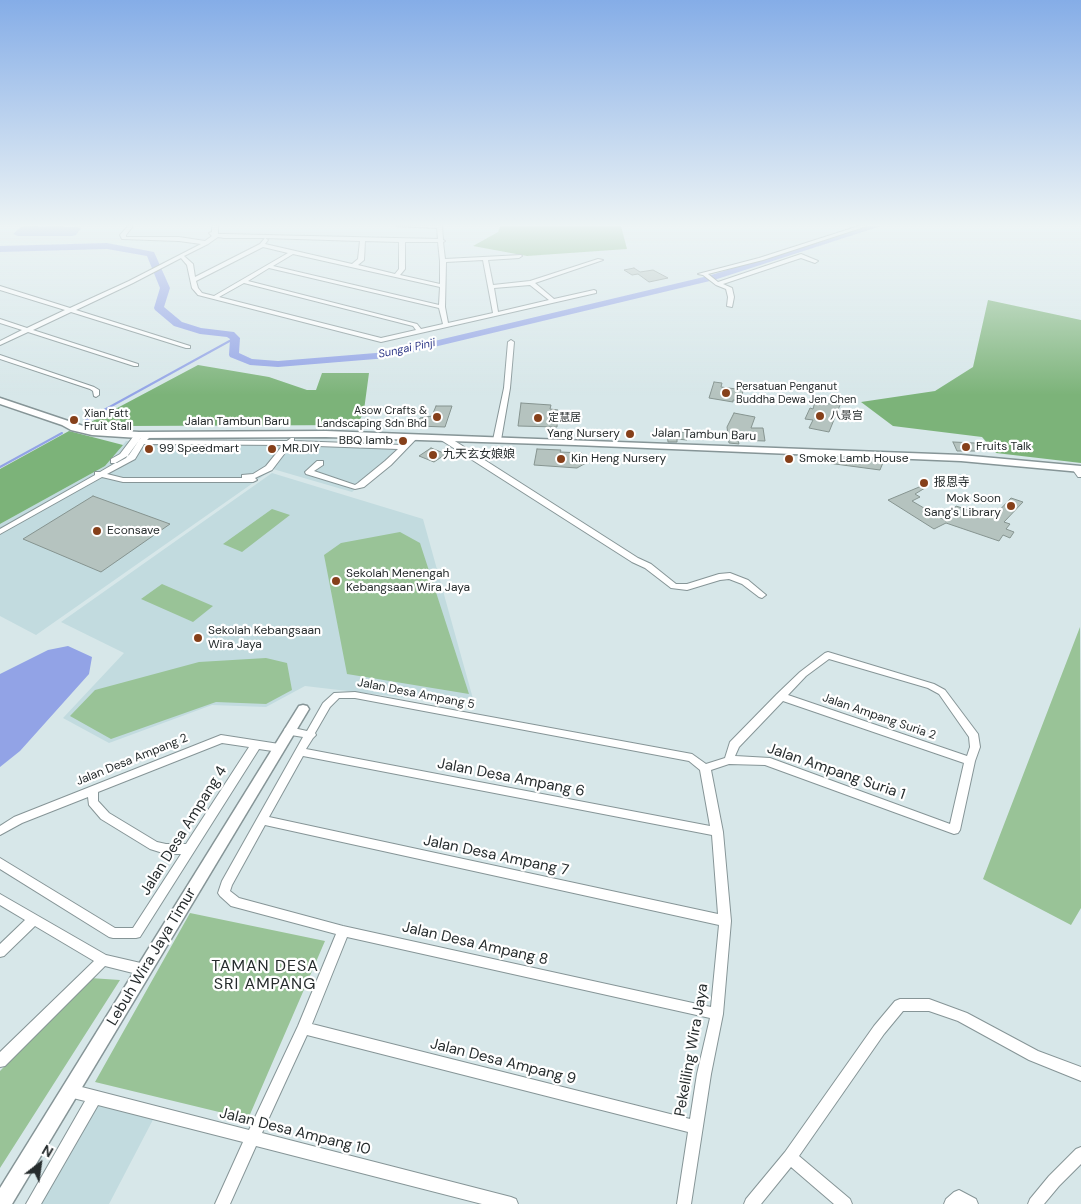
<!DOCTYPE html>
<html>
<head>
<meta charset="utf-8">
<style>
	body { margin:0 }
	#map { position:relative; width:1081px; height:1204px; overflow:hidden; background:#d7e7e9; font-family:"DM Sans",sans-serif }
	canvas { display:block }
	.north { position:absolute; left:15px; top:1139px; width:50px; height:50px; -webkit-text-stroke:4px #fff; paint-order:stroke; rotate:30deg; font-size:14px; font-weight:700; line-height:20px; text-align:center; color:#262c2d }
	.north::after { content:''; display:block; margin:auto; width:18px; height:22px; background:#262c2d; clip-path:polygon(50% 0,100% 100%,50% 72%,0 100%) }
</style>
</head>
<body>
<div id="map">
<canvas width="1081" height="1204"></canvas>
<div class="north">N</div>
</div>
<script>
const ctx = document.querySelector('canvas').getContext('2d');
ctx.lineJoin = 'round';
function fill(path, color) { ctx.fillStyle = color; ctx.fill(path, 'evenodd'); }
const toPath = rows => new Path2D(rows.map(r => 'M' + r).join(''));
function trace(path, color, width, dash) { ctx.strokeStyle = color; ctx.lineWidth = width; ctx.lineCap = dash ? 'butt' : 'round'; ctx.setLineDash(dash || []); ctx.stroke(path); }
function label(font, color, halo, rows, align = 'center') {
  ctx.font = font + ' "DM Sans","Noto Sans SC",sans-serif'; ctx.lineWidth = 4.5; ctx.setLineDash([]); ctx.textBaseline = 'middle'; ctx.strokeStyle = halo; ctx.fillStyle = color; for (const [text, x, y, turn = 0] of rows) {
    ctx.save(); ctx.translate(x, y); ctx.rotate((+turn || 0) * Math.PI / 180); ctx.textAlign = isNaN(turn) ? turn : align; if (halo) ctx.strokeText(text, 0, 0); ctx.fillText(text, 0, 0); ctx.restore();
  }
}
fill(toPath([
	[126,441,406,446,352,492,273,469,36,635,0,616,0,524,105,466],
	[272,473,423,519,475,706,305,686,266,707,212,705,109,743,63,718,124,653,61,622],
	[95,1096,157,1112,109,1204,32,1204]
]), '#c2dbdf');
fill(toPath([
	[272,509,290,515,242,552,223,544],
	[400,532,420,543,469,694,347,674,324,555,341,543],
	[162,584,213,606,193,622,141,599],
	[1080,627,1081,908,1071,925,983,879],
	[266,658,287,663,292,690,266,704,216,702,111,739,70,716,95,690,199,662],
	[190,913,325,941,248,1119,95,1082],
	[90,978,120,980,0,1168,0,1071]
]), '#99c397');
fill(toPath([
	[500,226,621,226,627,249,527,256,473,246,498,232],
	[988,300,1081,320,1081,463,996,453,982,437,893,426,861,402,935,391,973,367],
	[198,365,269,377,307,390,316,390,322,373,369,373,364,410,358,425,128,426,89,423],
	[69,431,123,445,105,466,0,524,0,469]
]), '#7cb379');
fill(toPath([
	[25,226,78,227,81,228,76,235,72,236,18,236,13,234,20,228],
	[68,646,92,657,89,674,20,751,0,767,0,674,48,650]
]), '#92a3e6');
trace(toPath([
	[86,420,235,338],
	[0,467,62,433]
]), '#92a3e6', 2);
fill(toPath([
	[867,226,881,226,714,280,388,358,278,367,250,365,230,357,229,355,230,339,227,337,200,334,174,326,155,310,154,308,160,288,147,256,107,249,0,252,0,246,107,243,154,252,170,288,164,307,182,322,201,328,234,332,240,338,239,353,252,359,278,361,388,352,708,276,867,226]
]), '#92a3e6');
const building = toPath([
	[634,268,640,272,653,270,668,278,649,282,638,274,632,275,624,270,634,268],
	[714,382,722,383,721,387,736,389,737,384,744,385,741,401,733,400,733,402,709,398,714,382],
	[815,402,840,405,829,432,809,428,813,420,805,419,810,408,813,409,815,402],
	[521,403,551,405,550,409,558,410,557,427,518,426,521,403],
	[436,406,452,406,445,427,418,426,420,418,432,416,436,406],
	[734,413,755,417,751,428,763,428,765,441,738,440,739,444,729,443,727,427,734,413],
	[667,432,686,432,687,440,677,439,677,442,668,442,667,432],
	[953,442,975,443,979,451,957,451,953,442],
	[431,448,446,454,434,462,419,456,431,448],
	[537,449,561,450,560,452,582,453,581,455,588,456,586,463,577,468,534,465,537,449],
	[821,457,833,458,884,460,880,470,820,462,821,457],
	[924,485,925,488,915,494,920,497,912,501,946,521,956,506,992,518,1011,498,1023,502,1004,522,1010,524,1006,529,1014,532,1010,538,1003,535,999,541,946,523,934,529,888,500,924,485],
	[93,496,170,524,101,572,23,539,93,496]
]);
fill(building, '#b5c3bf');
trace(building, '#869490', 1);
const minor = toPath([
	[128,226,133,226,126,235,126,237,179,237,205,241,212,236,209,233,212,232,212,226,218,226,218,234,224,234,438,239,437,228,397,226,442,226,443,240,445,241,443,242,445,259,521,255,522,256,519,258,488,260,493,285,530,281,598,259,603,260,535,283,554,299,594,290,596,291,596,293,381,342,198,295,192,288,187,265,181,258,133,283,76,310,190,346,190,348,186,348,71,312,33,330,138,364,138,366,134,366,28,332,0,345,0,341,22,330,0,323,0,319,27,328,65,310,0,290,0,286,70,308,129,281,201,244,179,241,122,239,120,235,128,226],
	[218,237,224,238,265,238,260,244,195,277,193,264,184,256,208,244,218,237],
	[265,238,360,241,358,259,352,264,265,244,268,240,265,238],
	[365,241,399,242,399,269,395,274,358,265,364,260,365,241],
	[405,242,438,242,440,261,440,284,400,275,405,269,405,242],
	[263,247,288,253,214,296,202,293,198,288,196,281,263,247],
	[293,254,440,287,439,305,273,266,293,254],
	[483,260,493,313,448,323,445,307,446,262,483,260],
	[269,268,439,308,443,324,421,329,417,324,248,281,269,268],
	[244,283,413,326,416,330,381,338,219,297,244,283],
	[530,285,549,300,498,312,494,288,530,285],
	[859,226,867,226,763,260,708,274,718,282,801,254,818,261,815,263,801,258,723,284,732,288,734,297,732,307,727,306,728,297,726,289,716,285,703,275,698,274,759,258,859,226],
	[511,340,514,342,510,388,501,440,497,442,493,440,504,388,508,342,511,340],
	[0,355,94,387,99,390,99,395,96,397,94,396,93,391,90,389,0,359,0,355],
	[136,433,142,433,143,435,126,458,117,463,111,463,111,459,120,454,136,433],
	[411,435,414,435,418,437,391,465,364,487,355,489,306,474,305,472,317,461,323,461,323,465,314,471,355,485,358,483,385,461,398,449,291,445,272,470,255,478,257,480,253,482,123,482,102,477,0,534,0,529,95,475,95,472,100,472,129,455,142,436,145,436,149,438,147,440,287,441,291,438,294,438,294,441,402,445,411,435],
	[144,444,283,445,266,466,253,474,242,475,242,478,123,478,107,474,135,459,144,444],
	[441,436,447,436,638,558,651,564,676,584,687,584,719,574,730,573,748,580,766,595,762,598,759,597,742,584,729,579,720,580,687,590,671,588,645,568,632,562,441,440,441,436],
	[1073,466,1079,466,1081,470,1081,477,1078,477,1073,470,1073,466],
	[828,652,934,684,945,690,978,734,980,747,975,761,960,830,958,833,954,834,765,765,729,764,711,770,723,832,731,921,723,1014,711,1074,691,1204,677,1204,688,1132,307,1035,262,1133,511,1197,516,1199,518,1204,482,1204,256,1146,230,1204,215,1204,243,1142,98,1105,41,1204,26,1204,85,1101,65,1096,63,1091,65,1086,70,1084,249,1130,298,1026,336,934,231,906,220,896,218,893,222,881,303,737,285,734,284,731,285,728,289,727,307,731,323,703,334,693,355,692,692,754,706,764,725,758,730,742,777,694,800,672,825,653,828,652],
	[829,659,928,688,939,694,969,737,970,747,967,756,788,695,806,676,829,659],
	[339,698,355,698,689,761,700,770,710,826,306,749,313,738,316,735,315,733,330,707,339,698],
	[783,701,964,763,950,824,770,758,735,756,739,747,783,701],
	[303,756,712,835,718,914,269,817,303,756],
	[265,825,719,925,711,1007,343,926,239,898,230,891,232,885,265,825],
	[347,937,710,1018,697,1074,690,1119,312,1024,347,937],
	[221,735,279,744,283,745,284,748,283,751,279,752,259,749,140,937,136,938,113,938,109,937,0,869,0,858,115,928,133,928,181,854,166,854,150,849,101,819,89,805,88,797,22,823,0,835,0,826,14,817,221,735],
	[222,743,249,747,186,844,166,844,157,842,109,813,98,801,98,792,222,743],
	[0,894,106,955,145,964,149,966,151,970,149,974,145,976,105,966,5,1066,0,1067,0,1052,94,961,35,926,4,956,0,957,0,944,25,920,0,905,0,894],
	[900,999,929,999,967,1013,1038,1051,1081,1067,1081,1081,1029,1060,958,1021,929,1011,903,1011,884,1034,799,1156,850,1199,852,1204,834,1204,791,1167,761,1204,744,1204,746,1199,785,1152,874,1026,895,1001,900,999],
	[1081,1147,1081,1164,1059,1186,1044,1204,1028,1204,1030,1199,1049,1176,1076,1149,1081,1147],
	[959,1190,976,1199,978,1204,944,1204,946,1199,954,1192,959,1190]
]);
const tertiary = toPath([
	[303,705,307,706,309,709,12,1204,0,1204,0,1188,299,706,303,705]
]);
const secondary = toPath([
	[0,398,92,429,139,432,326,431,961,455,1081,466,1081,472,961,461,575,445,326,437,139,438,92,435,71,430,62,425,0,404,0,398]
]);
trace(minor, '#869597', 2);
trace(tertiary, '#869597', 3);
trace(secondary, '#869597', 3);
fill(minor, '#fff');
fill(tertiary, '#fff');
fill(secondary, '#fff');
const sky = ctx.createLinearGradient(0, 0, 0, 395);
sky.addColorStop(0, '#85ade7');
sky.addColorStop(0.57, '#edf4f5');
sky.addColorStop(1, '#edf4f500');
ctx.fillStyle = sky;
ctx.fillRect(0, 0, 1081, 395);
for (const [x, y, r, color] of [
	[726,393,5,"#86401a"],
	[820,416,5,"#86401a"],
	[437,417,5,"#86401a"],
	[538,418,5,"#86401a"],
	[74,420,5,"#86401a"],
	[630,434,5,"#86401a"],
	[403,441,5,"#86401a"],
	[966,447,5,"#86401a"],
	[149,449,5,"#86401a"],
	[272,449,5,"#86401a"],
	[433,455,5,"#86401a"],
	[561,459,5,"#86401a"],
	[789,459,5,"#86401a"],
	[924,483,5,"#86401a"],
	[1011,506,5,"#86401a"],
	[97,531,5,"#86401a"],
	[336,581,5,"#86401a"],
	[198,638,5,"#86401a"]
]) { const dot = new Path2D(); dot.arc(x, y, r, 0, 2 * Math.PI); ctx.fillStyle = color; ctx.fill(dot); trace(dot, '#fff', 2); }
label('italic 11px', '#2f3988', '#fff', [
	["Sungai Pinji",407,349,-12]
]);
label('11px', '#262c2d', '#fff', [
	["Persatuan Penganut",736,387],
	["Buddha Dewa Jen Chen",736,400],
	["Asow Crafts &",427,411,"right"],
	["Landscaping Sdn Bhd",427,424,"right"],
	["Xian Fatt",84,414],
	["Fruit Stall",84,427],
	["八景宫",830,416],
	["定慧居",548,418]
], 'left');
label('12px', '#262c2d', '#fff', [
	["Jalan Tambun Baru",237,422],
	["Jalan Tambun Baru",704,435,2],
	["Jalan Desa Ampang 5",416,694,11],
	["Jalan Ampang Suria 2",879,717,19],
	["Jalan Desa Ampang 2",132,760,-22]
]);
label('12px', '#262c2d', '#fff', [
	["Yang Nursery",620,434,"right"],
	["BBQ lamb",393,441,"right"],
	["Fruits Talk",976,447],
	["99 Speedmart",159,449],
	["MR.DIY",282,449],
	["九天玄女娘娘",443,455],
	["Kin Heng Nursery",571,459],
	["Smoke Lamb House",799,459],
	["报恩寺",934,483],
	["Mok Soon",1001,499,"right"],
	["Sang's Library",1001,513,"right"],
	["Econsave",107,531],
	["Sekolah Menengah",346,574],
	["Kebangsaan Wira Jaya",346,588],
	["Sekolah Kebangsaan",208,631],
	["Wira Jaya",208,645]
], 'left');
label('15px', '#262c2d', '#fff', [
	["Jalan Ampang Suria 1",836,772,19],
	["Jalan Desa Ampang 6",511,778,11],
	["Jalan Desa Ampang 4",184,831,-58],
	["Jalan Desa Ampang 7",496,856,12],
	["Jalan Desa Ampang 8",475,944,13],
	["Lebuh Wira Jaya Timur",152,957,-59],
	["Pekeliling Wira Jaya",692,1050,-80],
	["Jalan Desa Ampang 9",503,1062,14],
	["Jalan Desa Ampang 10",295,1132,14]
]);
ctx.letterSpacing = '1px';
label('16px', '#262c2d', '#fff', [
	["TAMAN DESA",265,967],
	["SRI AMPANG",265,985]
]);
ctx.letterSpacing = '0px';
</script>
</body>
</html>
